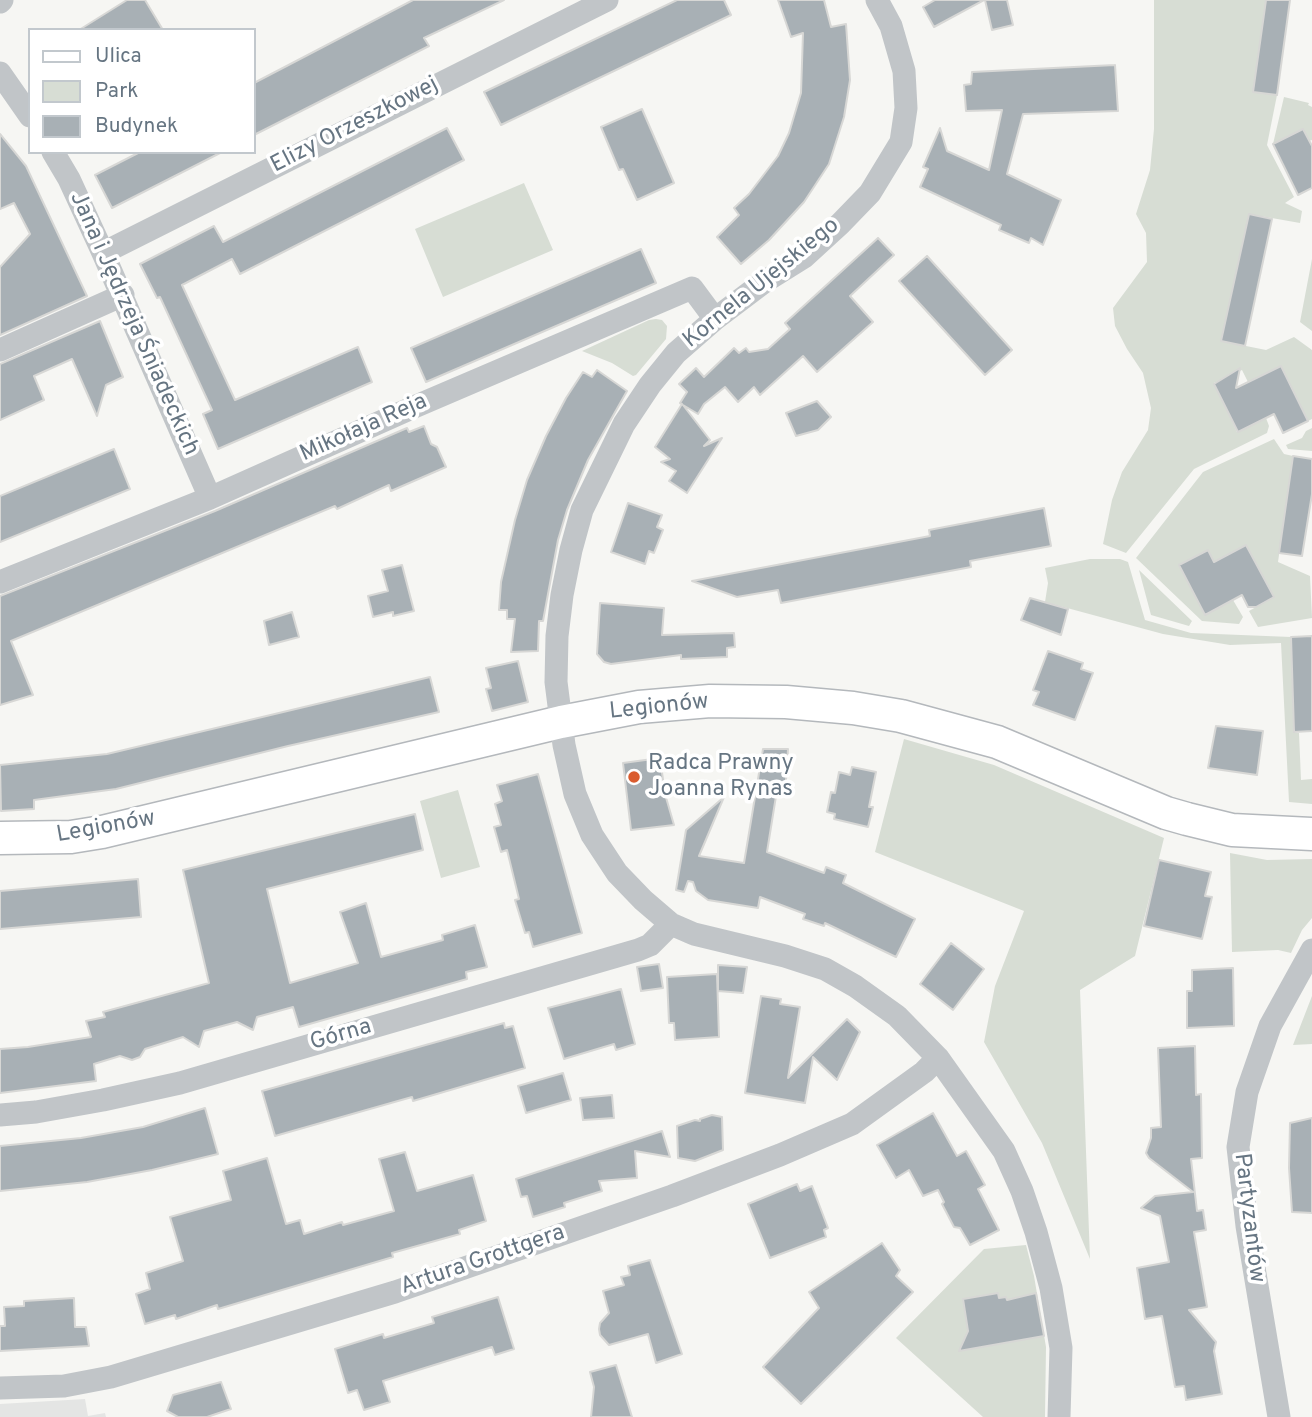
<!DOCTYPE html>
<html>
<head>
<meta charset="utf-8">
<style>
	body { margin:0 }
	#map { position:relative; width:1312px; height:1417px; overflow:hidden; background:#f6f6f3; font-family:Overpass,sans-serif }
	canvas { display:block }
	.legend { position:absolute; left:28px; top:28px; width:228px; height:126px; box-sizing:border-box; background:#fff; border:2px solid #c2c8cd; margin:0; padding:9px 12px; list-style:none; font-size:21px; color:#667582 }
	.legend li { display:flex; align-items:center; gap:14px; height:35px }
	.legend b { width:35px; border:2px solid #c2c8cd }
</style>
</head>
<body>
<div id="map">
<canvas width="1312" height="1417"></canvas>
<ul class="legend">
<li><b style="height:9px;background:#fff"></b>Ulica</li>
<li><b style="height:19px;background:#d7ddd4"></b>Park</li>
<li><b style="height:19px;background:#a8b0b5"></b>Budynek</li>
</ul>
</div>
<script>
const ctx = document.querySelector('canvas').getContext('2d');
ctx.lineJoin = 'round';
function fill(path, color) { ctx.fillStyle = color; ctx.fill(path, 'evenodd'); }
const toPath = rows => new Path2D(rows.map(r => 'M' + r).join(''));
function trace(path, color, width, dash) { ctx.strokeStyle = color; ctx.lineWidth = width; ctx.lineCap = dash ? 'butt' : 'round'; ctx.setLineDash(dash || []); ctx.stroke(path); }
function label(font, color, halo, rows, align = 'center') {
  ctx.font = font + ' Overpass,sans-serif'; ctx.lineWidth = 7; ctx.setLineDash([]); ctx.textBaseline = 'middle'; ctx.strokeStyle = halo; ctx.fillStyle = color; for (const [text, x, y, turn = 0] of rows) {
    ctx.save(); ctx.translate(x, y); ctx.rotate((+turn || 0) * Math.PI / 180); ctx.textAlign = isNaN(turn) ? turn : align; if (halo) ctx.strokeText(text, 0, 0); ctx.fillText(text, 0, 0); ctx.restore();
  }
}
fill(toPath([
	[85,1399,88,1416,105,1413,106,1417,0,1417,0,1404]
]), '#e4e5e4');
fill(toPath([
	[1154,0,1266,0,1253,92,1277,95,1267,145,1294,197,1285,203,1302,211,1300,223,1249,214,1221,341,1266,350,1294,337,1312,350,1312,419,1308,421,1281,366,1248,382,1242,370,1214,383,1237,432,1266,418,1269,426,1267,433,1194,469,1126,553,1103,544,1112,500,1122,472,1148,430,1151,408,1143,373,1127,349,1115,326,1113,308,1147,262,1146,233,1136,214,1150,170,1154,129],
	[1284,97,1309,103,1308,105,1312,107,1312,140,1309,141,1303,129,1273,144],
	[524,183,553,250,443,297,415,229],
	[1312,259,1312,331,1300,322],
	[656,319,662,320,667,326,666,339,636,375,633,376,612,363,582,351,649,320],
	[1312,428,1312,451,1288,449,1286,445,1302,438,1306,431],
	[1274,439,1284,454,1293,456,1278,562,1310,576,1312,618,1258,627,1249,611,1274,597,1246,545,1214,562,1208,550,1179,566,1205,614,1233,600,1243,617,1239,624,1202,621,1136,558,1203,472],
	[1090,559,1120,559,1128,562,1145,620,1191,633,1291,637,1294,733,1299,733,1301,780,1312,779,1312,804,1289,802,1281,643,1230,645,1163,634,1045,602,1048,583,1045,568],
	[1139,570,1192,621,1189,626,1151,615],
	[904,739,994,765,1164,838,1135,956,1080,990,1090,1259,1042,1143,984,1042,995,986,1024,911,875,852],
	[458,790,480,867,441,878,420,801],
	[1230,853,1267,860,1312,859,1312,918,1302,930,1291,953,1278,950,1232,952],
	[1312,996,1312,1044,1293,1045],
	[1026,1245,1034,1276,1046,1347,1045,1417,983,1417,896,1338,984,1249]
]), '#d7ddd4');
const building = toPath([
	[127,0,145,0,163,30,79,30,127,0],
	[413,0,504,0,424,38,429,46,254,135,254,83,413,0],
	[677,0,724,0,731,15,501,125,484,92,677,0],
	[778,0,824,0,831,27,846,24,850,80,844,117,829,164,804,202,769,240,741,264,717,237,739,215,734,208,749,194,778,156,789,133,801,93,803,33,791,37,778,0],
	[935,0,984,0,934,27,923,7,935,0],
	[985,0,1007,0,1013,25,992,30,985,0],
	[1266,0,1290,0,1277,95,1253,92,1266,0],
	[1115,65,1118,111,1023,114,1007,174,1061,200,1043,245,1031,238,1029,243,999,230,1001,225,920,187,928,169,923,167,940,128,947,151,989,170,1002,110,966,111,964,85,971,84,972,72,1115,65],
	[642,109,674,183,637,200,623,169,619,170,601,127,642,109],
	[447,128,464,160,240,274,232,259,182,285,235,400,358,347,372,382,218,449,203,414,212,410,160,297,157,298,140,264,214,226,223,242,447,128],
	[1303,129,1312,146,1312,188,1298,195,1273,144,1303,129],
	[0,134,26,166,87,296,0,335,0,267,30,234,14,203,0,209,0,134],
	[140,152,222,152,112,208,95,175,140,152],
	[1249,214,1272,219,1245,346,1221,341,1249,214],
	[878,238,894,255,850,296,873,322,817,372,803,356,760,395,754,387,738,402,725,387,704,404,698,414,683,405,710,440,704,446,722,438,687,493,669,481,676,471,661,462,670,459,655,447,682,404,680,403,687,392,679,384,696,368,704,377,734,348,739,353,746,348,749,352,768,349,790,329,785,323,878,238],
	[641,249,656,283,426,382,411,348,641,249],
	[927,256,1012,350,985,375,899,281,927,256],
	[100,321,123,377,106,385,97,416,72,359,34,376,44,400,0,420,0,364,100,321],
	[1281,366,1308,421,1283,433,1274,414,1238,432,1214,384,1240,368,1236,388,1281,366],
	[597,370,627,391,588,460,567,510,558,540,543,621,539,621,538,651,511,652,515,619,507,619,507,610,499,610,501,582,515,520,527,480,546,436,566,398,583,372,592,377,597,370],
	[817,401,831,417,818,430,796,436,786,413,817,401],
	[424,426,431,444,437,447,446,467,391,491,389,485,337,509,335,506,11,641,33,695,0,705,0,596,215,511,407,428,409,432,424,426],
	[114,449,130,489,0,542,0,496,114,449],
	[1293,456,1312,459,1312,494,1302,556,1279,553,1293,456],
	[628,503,662,515,657,527,663,530,654,553,649,551,645,564,611,552,628,503],
	[1044,508,1051,546,970,561,971,567,781,603,778,590,737,597,692,581,930,536,929,530,1044,508],
	[1246,545,1274,597,1256,607,1248,607,1242,595,1205,615,1179,565,1208,550,1214,562,1246,545],
	[402,565,414,611,393,616,393,612,373,617,368,596,388,591,382,570,402,565],
	[1030,598,1068,609,1061,635,1021,620,1030,598],
	[600,603,664,608,662,635,734,633,735,647,727,648,727,657,681,659,681,655,611,664,604,662,597,654,600,603],
	[292,612,299,637,269,645,264,621,292,612],
	[1312,636,1312,731,1294,732,1291,637,1312,636],
	[1048,651,1083,663,1081,669,1093,673,1075,720,1033,705,1039,692,1033,690,1048,651],
	[518,661,528,702,492,711,486,689,491,688,486,668,518,661],
	[430,677,439,712,288,746,116,789,34,800,34,809,1,811,0,765,107,754,430,677],
	[1216,726,1263,731,1257,775,1208,768,1216,726],
	[763,749,788,749,785,796,776,796,767,852,824,873,826,867,846,875,843,883,915,919,896,957,825,923,824,926,803,919,805,914,760,897,758,908,708,900,696,891,693,882,688,881,684,892,676,890,686,830,724,797,699,856,744,863,763,749],
	[660,758,665,794,674,825,631,830,623,763,660,758],
	[852,767,876,772,869,807,873,807,868,827,834,819,835,814,827,812,831,792,835,793,839,772,850,775,852,767],
	[538,774,582,933,533,947,529,932,525,933,515,900,519,899,507,850,501,852,494,827,501,825,495,804,502,801,497,785,538,774],
	[415,814,423,850,267,889,290,983,358,963,340,912,366,903,381,957,443,940,442,935,475,925,487,967,466,972,467,979,299,1027,293,1007,257,1017,253,1030,237,1022,204,1031,199,1047,183,1037,145,1049,140,1057,132,1060,120,1056,94,1064,96,1081,0,1093,0,1049,28,1047,91,1037,86,1021,105,1017,103,1012,209,983,183,870,415,814],
	[1159,860,1211,872,1205,896,1212,897,1202,939,1144,926,1159,860],
	[138,879,141,917,0,929,0,891,138,879],
	[951,943,984,969,953,1010,920,984,951,943],
	[659,964,663,988,641,991,637,967,659,964],
	[718,965,747,967,743,993,718,991,718,965],
	[1233,968,1234,1026,1187,1028,1187,991,1192,991,1192,970,1233,968],
	[717,974,719,1037,675,1040,674,1023,669,1023,667,977,717,974],
	[621,989,635,1044,616,1050,614,1044,564,1059,548,1008,621,989],
	[761,996,781,999,780,1004,800,1007,788,1078,847,1019,860,1032,837,1080,813,1057,805,1103,745,1093,761,996],
	[504,1023,505,1028,513,1026,525,1068,413,1101,412,1097,275,1136,262,1091,504,1023],
	[1195,1046,1196,1095,1201,1094,1202,1158,1191,1159,1197,1211,1203,1210,1206,1230,1194,1232,1207,1307,1189,1310,1216,1342,1214,1351,1222,1394,1186,1400,1184,1386,1175,1387,1162,1316,1145,1319,1137,1268,1169,1262,1160,1216,1141,1208,1155,1196,1193,1192,1149,1158,1146,1153,1151,1138,1151,1128,1161,1127,1158,1048,1195,1046],
	[563,1073,571,1100,526,1113,518,1086,563,1073],
	[612,1095,614,1118,583,1120,580,1098,612,1095],
	[205,1108,218,1154,152,1170,87,1182,0,1191,0,1146,81,1138,143,1127,205,1108],
	[933,1113,957,1156,966,1151,985,1185,978,1189,999,1230,970,1245,960,1228,954,1227,942,1204,944,1202,938,1190,923,1196,909,1170,896,1178,877,1145,933,1113],
	[712,1115,722,1117,723,1150,695,1161,678,1158,677,1126,695,1120,700,1121,700,1119,712,1115],
	[1312,1118,1312,1213,1292,1212,1289,1168,1290,1123,1312,1118],
	[662,1131,670,1157,635,1151,637,1178,599,1181,602,1191,564,1203,565,1207,533,1217,527,1196,521,1197,516,1179,662,1131],
	[405,1152,417,1191,473,1175,486,1221,459,1230,460,1234,392,1253,393,1257,218,1309,217,1305,176,1319,175,1315,145,1324,136,1294,150,1289,146,1273,183,1261,170,1217,231,1200,223,1171,267,1158,286,1224,300,1220,304,1234,342,1222,343,1225,394,1211,379,1159,405,1152],
	[797,1184,800,1191,812,1186,828,1228,824,1230,826,1237,770,1258,748,1204,797,1184],
	[882,1243,900,1270,896,1276,913,1292,801,1404,763,1367,819,1308,809,1292,882,1243],
	[650,1260,682,1354,656,1363,648,1334,609,1345,600,1335,599,1329,600,1323,609,1313,603,1291,624,1285,621,1277,630,1275,628,1266,650,1260],
	[998,1293,999,1298,1006,1297,1007,1300,1036,1293,1044,1336,959,1351,968,1331,963,1299,998,1293],
	[498,1297,514,1349,495,1355,492,1347,383,1381,390,1402,364,1410,357,1390,348,1393,335,1349,383,1334,384,1338,434,1323,432,1317,498,1297],
	[74,1298,75,1327,86,1327,89,1346,0,1351,0,1326,5,1326,4,1307,24,1306,24,1301,74,1298],
	[616,1365,632,1417,591,1417,594,1387,590,1372,616,1365],
	[221,1382,231,1409,207,1417,178,1417,167,1411,173,1395,221,1382]
]);
fill(building, '#a8b0b5');
trace(building, '#d7d7d5', 2);
const secondary = toPath([
	[0,838,71,837,102,832,561,722,639,707,710,701,786,702,853,708,901,716,997,742,1166,813,1187,819,1232,830,1312,834]
]);
trace(secondary, '#b4b8bc', 35);
trace(toPath([
	[877,0,891,26,904,71,906,108,901,142,870,193,840,224,804,257,764,282,715,319,676,353,650,385,624,424,582,510,571,550,562,595,557,636,556,682,564,745,575,794,592,835,617,873,643,900,671,924,694,934,785,956,825,969,855,986,897,1016,938,1058,1004,1151,1022,1191,1036,1232,1051,1288,1061,1348,1059,1417],
	[0,2,2,0],
	[0,73,30,116],
	[53,152,69,179,103,253,210,498],
	[103,253,607,0],
	[0,350,123,295],
	[0,582,210,498,414,407,692,288,715,319],
	[0,1115,36,1112,103,1100,180,1083,638,950,650,945,671,924],
	[0,1388,64,1386,111,1377,395,1292,672,1196,780,1155,852,1124,924,1072,938,1058],
	[1279,1417,1247,1226,1238,1147,1247,1092,1270,1026,1312,950]
]), '#c1c5c8', 23);
trace(secondary, '#fff', 32);
for (const [x, y, r, color] of [
	[634,777,7,"#da5c2f"]
]) { const dot = new Path2D(); dot.arc(x, y, r, 0, 2 * Math.PI); ctx.fillStyle = color; ctx.fill(dot); trace(dot, '#fff', 2.5); }
label('23px', '#667582', '#fff', [
	["Elizy Orzeszkowej",355,126,-27],
	["Kornela Ujejskiego",762,284,-39],
	["Jana i Jędrzeja Śniadeckich",133,324,66],
	["Mikołaja Reja",364,429,-24],
	["Legionów",659,708,-6],
	["Legionów",106,828,-10],
	["Górna",341,1036,-16],
	["Partyzantów",1248,1218,83],
	["Artura Grottgera",483,1261,-19]
]);
label('23px', '#667582', '#fff', [
	["Radca Prawny",648,764],
	["Joanna Rynas",648,790]
], 'left');
</script>
</body>
</html>
